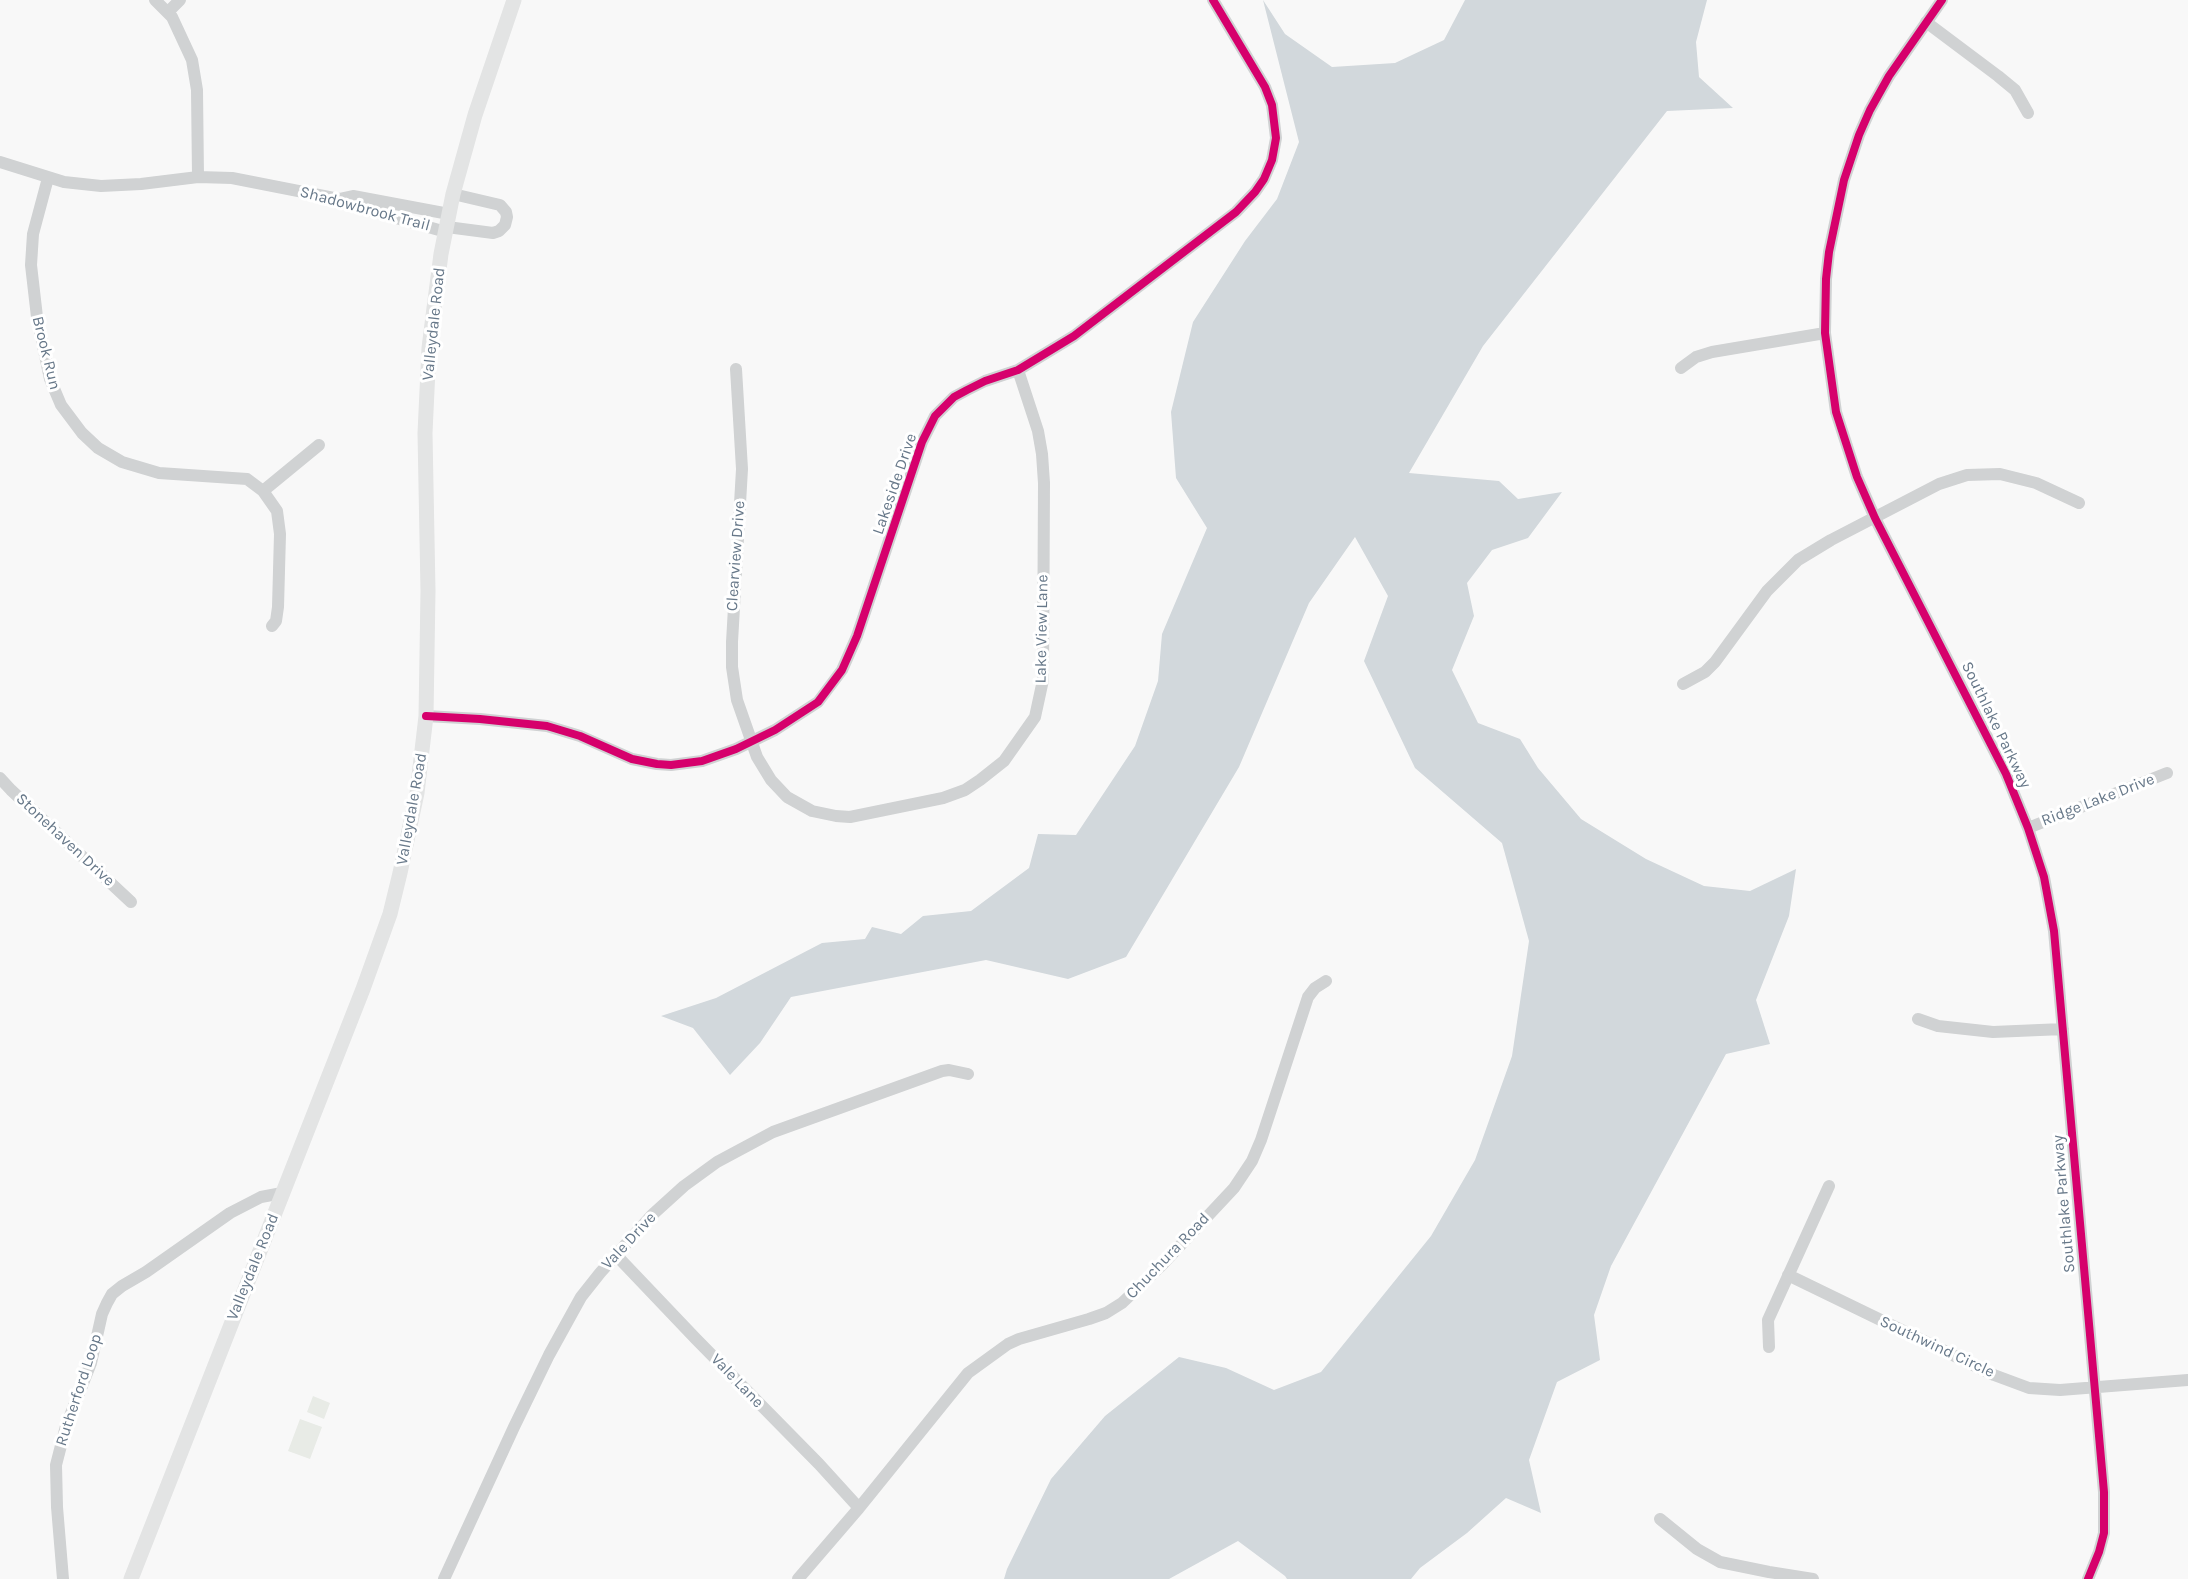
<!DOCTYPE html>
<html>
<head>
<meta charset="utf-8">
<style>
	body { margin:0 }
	canvas { display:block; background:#f8f8f8 }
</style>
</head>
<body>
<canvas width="2188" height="1579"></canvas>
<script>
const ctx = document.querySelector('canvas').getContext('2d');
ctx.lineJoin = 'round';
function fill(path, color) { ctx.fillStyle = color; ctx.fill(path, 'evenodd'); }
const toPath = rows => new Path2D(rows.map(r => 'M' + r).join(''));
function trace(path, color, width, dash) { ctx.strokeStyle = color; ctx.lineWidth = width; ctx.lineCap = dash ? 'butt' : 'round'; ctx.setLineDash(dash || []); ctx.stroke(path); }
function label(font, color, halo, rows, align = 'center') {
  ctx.font = font + ' Karla,sans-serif'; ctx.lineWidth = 6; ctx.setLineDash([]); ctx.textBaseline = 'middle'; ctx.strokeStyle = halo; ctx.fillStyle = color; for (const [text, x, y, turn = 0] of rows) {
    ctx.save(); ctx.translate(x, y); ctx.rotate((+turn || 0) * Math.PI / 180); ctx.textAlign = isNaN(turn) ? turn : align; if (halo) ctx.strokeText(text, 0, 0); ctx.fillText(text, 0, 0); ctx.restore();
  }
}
fill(toPath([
	[313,1396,330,1403,324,1419,307,1412],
	[300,1419,322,1427,310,1459,288,1451]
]), '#e8ebe6');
fill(toPath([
	[1263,0,1285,34,1332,67,1395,63,1444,40,1465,0,1707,0,1696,42,1699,77,1733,108,1667,111,1483,346,1409,473,1499,481,1518,499,1562,492,1528,538,1492,550,1467,583,1474,616,1452,670,1478,723,1520,739,1538,768,1581,819,1646,859,1704,886,1750,891,1796,869,1789,916,1756,1000,1770,1044,1726,1054,1611,1266,1594,1315,1600,1360,1557,1382,1529,1460,1541,1513,1506,1498,1467,1533,1420,1568,1411,1579,1287,1579,1285,1576,1238,1541,1169,1579,1004,1579,1007,1569,1051,1479,1105,1416,1179,1357,1226,1368,1274,1390,1321,1372,1431,1236,1475,1160,1512,1056,1529,941,1502,843,1415,768,1364,661,1388,596,1355,537,1309,603,1239,767,1126,957,1068,979,986,960,791,997,760,1043,730,1075,693,1028,661,1016,716,998,822,943,865,939,872,927,901,934,923,916,971,911,1029,868,1038,834,1076,835,1135,746,1158,681,1162,634,1207,528,1176,478,1171,412,1193,322,1245,241,1277,199,1299,142]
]), '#d2d8dc');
trace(toPath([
	[155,0,172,17,192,60,197,90,198,177],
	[1942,0,1889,76,1870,110,1859,135,1844,180,1829,252,1826,279,1825,333,1836,412,1857,477,1875,518,2006,774,2028,828,2044,877,2054,931,2104,1492,2104,1533,2099,1552,2088,1579],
	[168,12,180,0],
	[1926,22,1998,76,2015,90,2028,113],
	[0,162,64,182,101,186,141,184,198,177,232,178,339,199,357,207,446,232],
	[48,178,33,234,31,265,37,317,50,379,61,405,82,433,98,448,122,462,159,473,247,479,263,491,277,511,280,534,278,607,276,621,272,626],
	[339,199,353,196,449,214],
	[447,227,493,233,499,231,505,225,507,217,506,212,500,205,453,194],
	[1681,368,1696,357,1712,352,1825,333],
	[736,369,742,469,732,642,732,667,737,700,757,757,771,780,787,797,812,811,836,816,850,817,943,798,965,790,980,780,1004,761,1035,717,1043,680,1044,483,1042,454,1038,431,1018,370],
	[263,491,319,445],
	[1683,684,1705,672,1715,662,1767,591,1798,560,1831,540,1939,484,1967,475,2000,474,2036,483,2079,503],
	[426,716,480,719,547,726,580,736,632,759,657,764,671,765,702,761,736,749,775,730,818,702,842,670,857,636,922,442,935,416,954,397,967,390,985,381,1018,370,1074,336,1236,212,1255,192,1264,179,1272,160,1276,138,1272,105,1265,87,1213,0],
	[0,778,11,790,131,902],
	[2028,828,2167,773],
	[1918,1019,1938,1026,1993,1032,2063,1029],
	[616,1255,696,1339,819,1464,859,1508],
	[1788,1275,1994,1375,2029,1388,2060,1390,2188,1380],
	[1769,1347,1768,1320,1829,1186],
	[1660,1519,1697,1549,1720,1562,1769,1572,1813,1579],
	[63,1579,57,1507,56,1465,66,1426,91,1363,102,1314,107,1303,112,1294,122,1286,146,1272,230,1213,261,1197,282,1193],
	[444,1579,514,1427,549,1355,581,1297,600,1273,652,1215,684,1186,717,1162,773,1132,942,1071,949,1070,968,1074],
	[798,1579,859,1508,968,1373,1008,1344,1019,1339,1089,1319,1106,1313,1122,1303,1162,1265,1234,1188,1252,1161,1261,1140,1308,997,1315,988,1326,981]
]), '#d0d2d3', 12);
trace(toPath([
	[131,1579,363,989,390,914,400,873,417,793,426,716,428,591,425,433,429,348,433,316,441,254,453,194,475,115,514,0]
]), '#e3e4e4', 15);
trace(toPath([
	[1942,0,1889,76,1870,110,1859,135,1844,180,1829,252,1826,279,1825,333,1836,412,1857,477,1875,518,2006,774,2028,828,2044,877,2054,931,2104,1492,2104,1533,2099,1552,2088,1579],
	[426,716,480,719,547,726,580,736,632,759,657,764,671,765,702,761,736,749,775,730,818,702,842,670,857,636,922,442,935,416,954,397,967,390,985,381,1018,370,1074,336,1236,212,1255,192,1264,179,1272,160,1276,138,1272,105,1265,87,1213,0]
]), '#d6006c', 8);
label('16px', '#677889', '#fff', [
	["Shadowbrook Trail",365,209,15],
	["Valleydale Road",434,324,-84],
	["Brook Run",46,353,76],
	["Lakeside Drive",895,484,-71],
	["Clearview Drive",736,556,-86],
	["Lake View Lane",1042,629,-89],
	["Southlake Parkway",1996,725,64],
	["Ridge Lake Drive",2098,800,-21],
	["Valleydale Road",412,809,-80],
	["Stonehaven Drive",65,840,43],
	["Southlake Parkway",2064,1204,-95],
	["Vale Drive",629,1241,-47],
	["Chuchura Road",1168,1256,-46],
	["Valleydale Road",253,1267,-68],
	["Southwind Circle",1937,1347,25],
	["Vale Lane",737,1381,46],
	["Rutherford Loop",79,1390,-72]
]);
</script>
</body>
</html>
